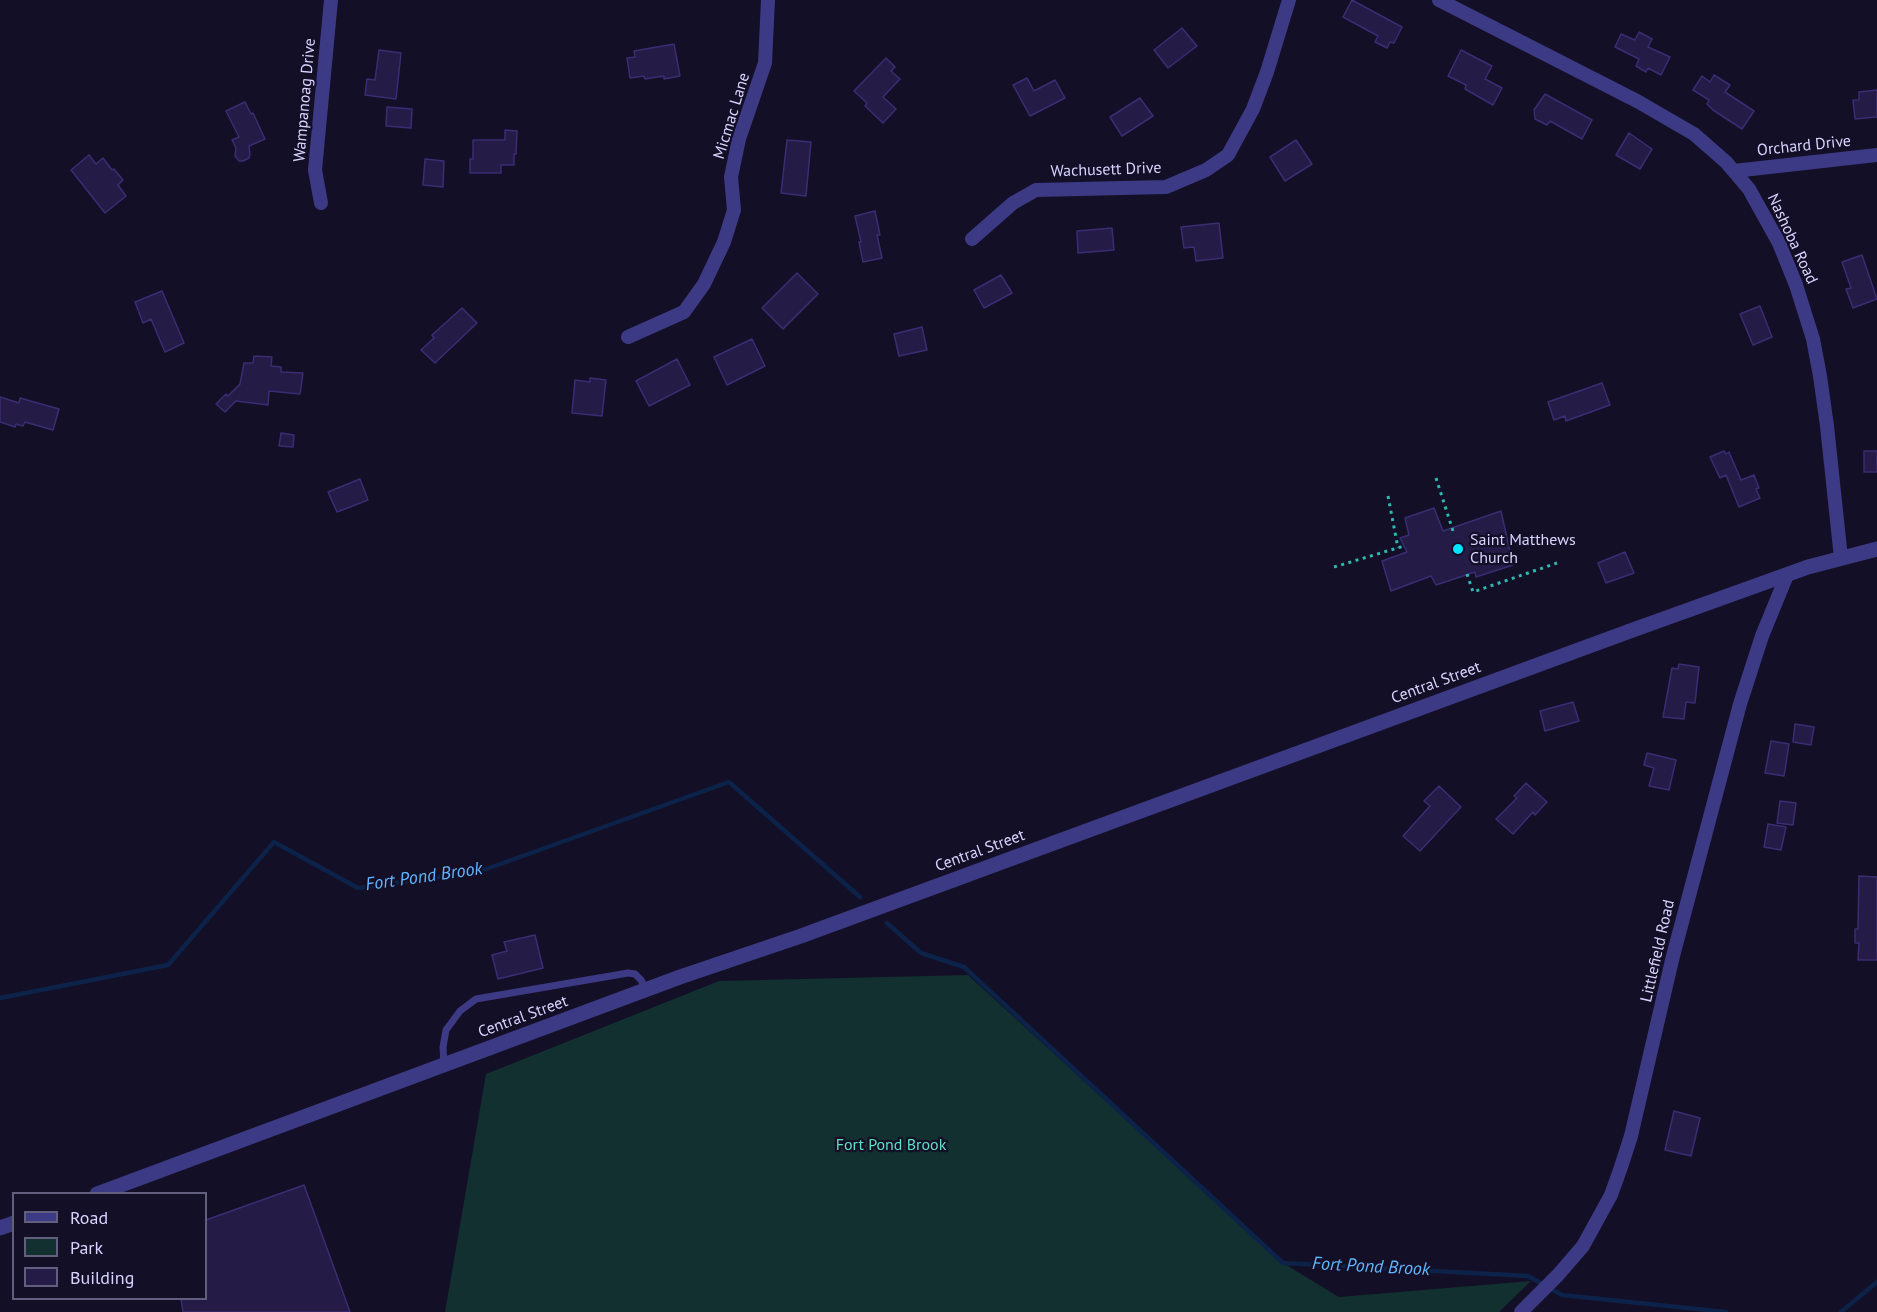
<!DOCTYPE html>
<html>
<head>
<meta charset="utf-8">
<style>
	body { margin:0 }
	#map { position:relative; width:1877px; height:1312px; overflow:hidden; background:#130f26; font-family:"PT Sans",sans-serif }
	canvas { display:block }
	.legend { position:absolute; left:12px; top:1192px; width:195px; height:108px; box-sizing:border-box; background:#130f26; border:2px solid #625e7d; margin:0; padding:8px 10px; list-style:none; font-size:18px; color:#d9d4ff }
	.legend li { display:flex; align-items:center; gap:12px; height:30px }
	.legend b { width:30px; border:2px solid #625e7d }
</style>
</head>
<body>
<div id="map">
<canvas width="1877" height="1312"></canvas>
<ul class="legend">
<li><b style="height:8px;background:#3d3a85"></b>Road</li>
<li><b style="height:16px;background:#12302f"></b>Park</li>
<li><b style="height:16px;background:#241b47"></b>Building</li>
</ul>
</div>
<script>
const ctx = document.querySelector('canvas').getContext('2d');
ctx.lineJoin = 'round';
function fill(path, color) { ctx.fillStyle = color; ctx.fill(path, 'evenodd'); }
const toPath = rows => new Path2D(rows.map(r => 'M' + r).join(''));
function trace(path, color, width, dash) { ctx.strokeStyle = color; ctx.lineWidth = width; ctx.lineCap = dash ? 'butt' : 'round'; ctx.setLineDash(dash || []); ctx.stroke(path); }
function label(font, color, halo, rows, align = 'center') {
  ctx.font = font + ' "PT Sans",sans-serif'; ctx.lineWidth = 4.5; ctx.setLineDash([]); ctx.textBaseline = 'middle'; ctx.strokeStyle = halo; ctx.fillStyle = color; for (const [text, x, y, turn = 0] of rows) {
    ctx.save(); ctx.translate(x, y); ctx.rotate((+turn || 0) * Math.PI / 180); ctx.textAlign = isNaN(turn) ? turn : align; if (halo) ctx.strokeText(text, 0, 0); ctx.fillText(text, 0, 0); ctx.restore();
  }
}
fill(toPath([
	[968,975,1283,1263,1339,1297,1531,1281,1499,1312,445,1312,486,1074,719,981]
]), '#12302f');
trace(toPath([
	[887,923,921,953,964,967,1283,1263,1528,1276,1562,1295,1726,1312],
	[0,998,168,965,274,842,358,888,478,872,729,782,860,897],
	[1841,1312,1877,1282]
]), '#0c2248', 4.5);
const building = toPath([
	[1352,0,1402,27,1394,43,1390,42,1387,48,1375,42,1378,36,1343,17,1352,0],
	[1182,28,1197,46,1168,68,1154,50,1182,28],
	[1639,32,1652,39,1648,47,1670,57,1661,75,1648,68,1646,72,1636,66,1639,59,1615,47,1621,34,1635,40,1639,32],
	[674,44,680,76,664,79,664,76,645,79,644,76,630,78,627,58,635,57,634,51,674,44],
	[379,50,401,53,396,99,365,95,367,79,375,80,379,50],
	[1461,50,1492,66,1485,79,1502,88,1493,105,1465,89,1466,85,1448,76,1461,50],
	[886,58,895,67,891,71,900,79,883,97,896,109,883,123,865,106,867,103,854,91,886,58],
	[1714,75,1730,85,1725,92,1754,111,1742,129,1713,110,1707,104,1709,100,1693,90,1702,76,1710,82,1714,75],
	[1027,78,1034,91,1055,80,1065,98,1030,116,1013,85,1027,78],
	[1877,90,1877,117,1855,119,1853,100,1859,100,1859,92,1877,90],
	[1545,94,1592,120,1582,139,1550,121,1547,125,1535,119,1534,110,1545,94],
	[1140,98,1153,116,1122,136,1110,117,1140,98],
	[245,102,251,114,253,113,265,139,249,146,250,154,249,158,243,161,239,161,235,156,236,148,232,140,239,137,226,111,245,102],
	[387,107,412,109,411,128,386,126,387,107],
	[505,130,517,131,516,154,514,154,514,165,501,165,501,173,470,173,470,159,473,159,473,140,505,140,505,130],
	[1629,133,1652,149,1640,169,1616,155,1629,133],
	[787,140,811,142,806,196,781,193,787,140],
	[1296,140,1312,164,1285,181,1270,157,1296,140],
	[89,155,96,164,103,158,112,170,114,169,123,180,118,185,126,196,105,213,71,170,89,155],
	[425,159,444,161,443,187,423,185,425,159],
	[875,211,880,235,877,235,882,258,863,262,859,242,861,242,855,216,875,211],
	[1219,223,1223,258,1196,261,1194,247,1184,248,1181,227,1219,223],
	[1112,228,1114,250,1078,253,1077,231,1112,228],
	[1862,255,1877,299,1853,308,1846,289,1851,288,1842,262,1862,255],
	[797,273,818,294,783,329,762,308,797,273],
	[1001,275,1012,293,984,308,974,290,1001,275],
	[162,291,184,343,165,352,151,319,143,323,135,302,162,291],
	[1760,306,1772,337,1753,345,1740,314,1760,306],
	[462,308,477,323,435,363,421,350,434,338,432,335,462,308],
	[922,327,927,350,899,356,894,334,922,327],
	[752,339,765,366,727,385,714,357,752,339],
	[254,356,272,357,271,366,281,367,281,372,303,373,300,394,269,391,268,405,236,401,225,412,216,404,226,394,228,396,240,384,244,363,253,363,254,356],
	[677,359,690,385,649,406,636,381,677,359],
	[590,378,606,380,602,416,572,413,575,380,590,382,590,378],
	[1602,383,1610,405,1566,421,1565,416,1554,420,1548,402,1602,383],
	[0,397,19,403,20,398,59,409,53,430,25,422,23,426,16,424,15,427,0,422,0,397],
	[281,433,294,435,293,447,279,446,281,433],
	[1724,451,1726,454,1729,452,1741,480,1754,475,1759,488,1756,489,1760,498,1739,507,1726,475,1720,478,1710,457,1724,451],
	[1864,451,1877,451,1877,472,1864,472,1864,451],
	[360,479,368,500,337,512,328,492,360,479],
	[1434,508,1443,531,1501,511,1513,565,1476,577,1475,572,1436,585,1431,576,1391,591,1382,561,1407,552,1400,538,1409,535,1405,518,1434,508],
	[1625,552,1634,573,1606,583,1598,563,1625,552],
	[1679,664,1699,667,1695,703,1686,702,1684,719,1663,717,1672,668,1678,669,1679,664],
	[1573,702,1579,721,1545,731,1540,711,1573,702],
	[1795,724,1814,727,1811,745,1793,742,1795,724],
	[1771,741,1789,744,1784,776,1765,773,1771,741],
	[1647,753,1676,760,1669,790,1649,786,1654,768,1644,765,1647,753],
	[1526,783,1547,802,1535,815,1533,812,1513,834,1496,819,1517,798,1514,796,1526,783],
	[1439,786,1461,807,1420,851,1403,836,1430,806,1424,801,1439,786],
	[1780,801,1796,803,1793,825,1777,823,1780,801],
	[1768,824,1786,827,1781,850,1764,847,1768,824],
	[1859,876,1877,877,1877,960,1858,960,1859,943,1855,943,1855,929,1858,929,1859,876],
	[535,935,543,968,498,979,492,955,507,951,504,942,535,935],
	[1674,1111,1700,1118,1691,1156,1665,1150,1674,1111],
	[304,1185,350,1312,183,1312,181,1299,206,1299,206,1220,304,1185]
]);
fill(building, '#241b47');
trace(building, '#3b2d73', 1.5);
trace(toPath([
	[1436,478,1454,534],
	[1388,496,1398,548],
	[1334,567,1404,546],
	[1467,574,1473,592,1557,563]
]), '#2fb8b0', 3, [3, 4.5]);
trace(toPath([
	[444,1065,443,1047,446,1030,460,1011,476,999,628,973,635,974,641,980,647,991]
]), '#3d3a85', 7);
trace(toPath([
	[1439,0,1637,101,1694,134,1726,162,1749,189,1779,243,1796,285,1813,339,1820,376,1827,426,1841,558],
	[1734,171,1877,155],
	[321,203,315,170,331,0],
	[972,239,1013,203,1036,190,1166,187,1206,170,1228,155,1253,109,1267,72,1289,0],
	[628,337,684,312,704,284,724,242,734,210,731,177,739,139,765,63,768,0],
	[1521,1312,1558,1275,1583,1246,1611,1195,1621,1167,1631,1136,1673,956,1740,704,1762,636,1787,575]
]), '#3d3a85', 14);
trace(toPath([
	[97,1194,680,977,801,936,1630,631,1808,567,1877,549],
	[0,1228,14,1223]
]), '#3d3a85', 15);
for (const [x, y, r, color] of [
	[1458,549,6,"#00e5ff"]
]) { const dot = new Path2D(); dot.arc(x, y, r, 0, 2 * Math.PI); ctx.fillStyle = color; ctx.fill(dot); trace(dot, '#130f26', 2); }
label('16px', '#d9d4ff', '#130f26', [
	["Wampanoag Drive",305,100,-85],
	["Micmac Lane",732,116,-73],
	["Orchard Drive",1804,146,-6],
	["Wachusett Drive",1106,170,-2],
	["Nashoba Road",1792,239,65],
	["Central Street",1436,683,-20],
	["Central Street",980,851,-20],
	["Littlefield Road",1658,951,-77],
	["Central Street",523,1017,-20]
]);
label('16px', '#d9d4ff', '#130f26', [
	["Saint Matthews",1470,540],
	["Church",1470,558]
], 'left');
label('16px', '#5fe0c0', '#130f26', [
	["Fort Pond Brook",891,1145]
]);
label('italic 18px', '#62b6ff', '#130f26', [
	["Fort Pond Brook",424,877,-8],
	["Fort Pond Brook",1371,1267,3]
]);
</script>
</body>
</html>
